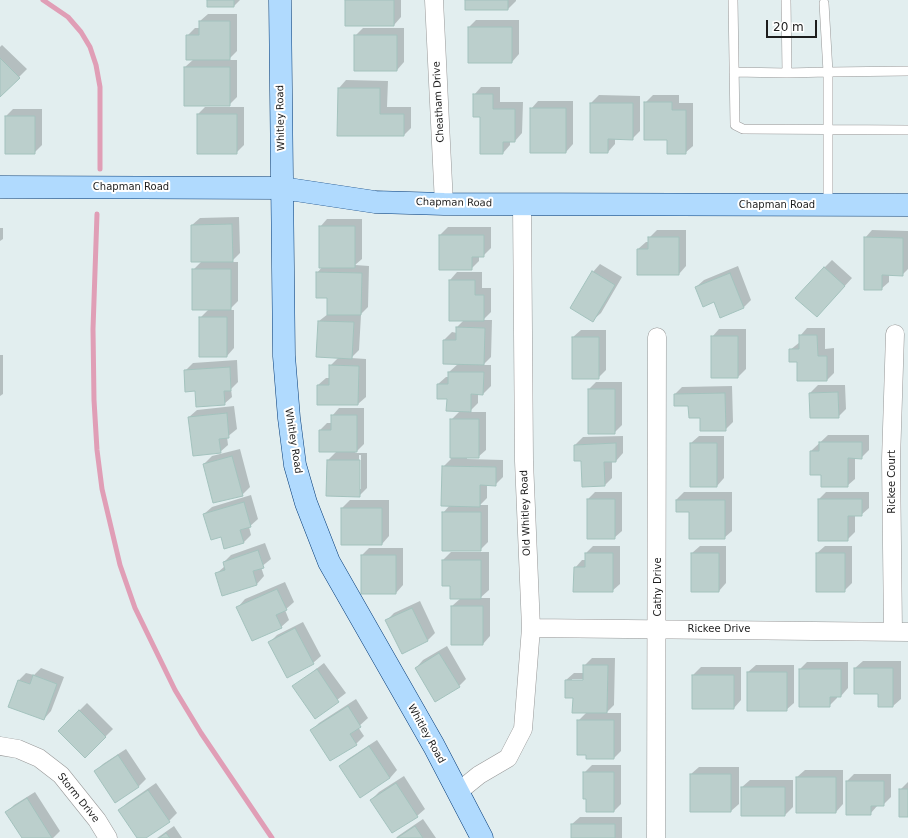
<!DOCTYPE html>
<html>
<head>
<meta charset="utf-8">
<style>
	body { margin:0 }
	#map { position:relative; width:908px; height:838px; overflow:hidden; background:#e2eeef; font-family:"DejaVu Sans",sans-serif }
	canvas { display:block }
	.scale { position:absolute; left:766px; top:20px; width:51px; height:18px; box-sizing:border-box; border:2px solid #1d1d1d; border-top:0; padding-left:5px; font-size:12px; line-height:14px; white-space:nowrap; color:#1d1d1d; -webkit-text-stroke:3px #fff; paint-order:stroke }
</style>
</head>
<body>
<div id="map">
<canvas width="908" height="838"></canvas>
<div class="scale">20 m</div>
</div>
<script>
const ctx = document.querySelector('canvas').getContext('2d');
ctx.lineJoin = 'round';
function fill(path, color) { ctx.fillStyle = color; ctx.fill(path, 'evenodd'); }
const toPath = rows => new Path2D(rows.map(r => 'M' + r).join(''));
function trace(path, color, width, dash) { ctx.strokeStyle = color; ctx.lineWidth = width; ctx.lineCap = dash ? 'butt' : 'round'; ctx.setLineDash(dash || []); ctx.stroke(path); }
function label(font, color, halo, rows, align = 'center') {
  ctx.font = font + ' "DejaVu Sans",sans-serif'; ctx.lineWidth = 4; ctx.setLineDash([]); ctx.textBaseline = 'middle'; ctx.strokeStyle = halo; ctx.fillStyle = color; for (const [text, x, y, turn = 0] of rows) {
    ctx.save(); ctx.translate(x, y); ctx.rotate((+turn || 0) * Math.PI / 180); ctx.textAlign = isNaN(turn) ? turn : align; if (halo) ctx.strokeText(text, 0, 0); ctx.fillText(text, 0, 0); ctx.restore();
  }
}
fill(toPath([
	[208,0,240,0,234,6],
	[346,0,401,0,401,17,394,25],
	[466,0,516,0,516,1,508,9],
	[208,14,237,14,237,51,228,60,237,60,237,97,229,105,185,67,194,59,187,36,195,28,200,28,200,21],
	[476,20,519,20,519,54,512,62,469,27],
	[363,28,404,28,404,62,397,70,355,36],
	[2,45,27,69,0,96,0,47],
	[346,80,388,81,387,107,411,107,411,128,404,135,339,88],
	[481,87,500,87,500,102,523,102,522,133,515,141,510,141,510,145,503,153,481,116,474,95],
	[599,95,640,96,640,131,632,139,615,138,615,144,608,152,591,152,591,103],
	[653,95,679,95,679,103,693,103,693,146,685,153,668,139,645,103],
	[538,101,573,101,573,144,566,152,531,109],
	[205,107,244,107,244,145,236,153,198,114],
	[13,109,42,109,42,145,34,153,6,116],
	[239,217,240,253,231,262,238,262,238,301,229,310,234,310,234,348,227,356,200,318,209,309,193,270,202,261,192,225,200,218],
	[327,219,362,219,362,259,355,265,369,266,368,307,360,315,361,315,359,350,351,358,366,359,366,397,358,404,318,385,326,378,330,378,330,366,339,357,319,321,328,314,328,297,317,273,323,266,320,227],
	[448,227,491,227,491,248,483,256,479,256,479,261,471,269,440,235],
	[0,228,3,228,3,239,0,241],
	[657,230,686,230,686,266,679,274,638,249,646,242,649,242,649,238],
	[872,230,908,231,908,269,902,275,889,274,889,282,881,289,865,238],
	[832,260,852,278,824,309,824,268],
	[600,264,622,277,601,313,593,320,593,272],
	[738,266,751,300,744,307,714,301,696,287,704,280],
	[457,272,482,272,482,288,491,288,491,312,483,320,492,320,491,357,483,365,491,365,491,386,483,394,478,393,478,403,469,412,486,412,486,450,478,457,467,457,467,459,503,460,503,477,495,485,487,484,487,498,480,505,488,505,488,542,480,550,443,513,450,505,443,467,451,459,451,420,460,411,438,384,446,377,449,377,449,372,458,364,444,340,452,332,457,333,457,327,464,320,450,320,450,280],
	[807,328,825,328,825,349,834,348,834,373,827,380,798,360,790,350,800,342,800,336],
	[719,329,746,329,746,369,738,377,712,377,712,337],
	[581,330,606,330,606,370,598,378,573,337],
	[0,355,3,355,3,394,0,396],
	[237,360,238,382,231,389,232,397,224,404,196,390,185,371,193,363],
	[596,382,622,382,622,425,614,433,589,389],
	[818,385,845,385,846,409,838,417,810,393],
	[732,386,733,422,725,430,701,417,689,405,675,394,682,387],
	[234,406,237,429,227,437,228,445,220,452,189,417,197,410],
	[339,408,364,408,364,444,355,453,367,453,367,488,359,496,328,460,337,451,320,430,327,423,332,423,332,416],
	[359,455,361,455,361,489,359,489],
	[828,435,869,435,869,450,861,458,855,457,855,479,847,486,822,474,811,451],
	[623,436,623,453,616,461,612,461,612,478,605,485,582,460,575,445,583,437],
	[699,436,724,436,724,478,717,486,691,443],
	[240,449,250,487,242,495,204,464,212,456],
	[595,492,622,492,622,531,614,538,588,499],
	[684,492,732,492,732,531,724,538,690,511,676,511,676,500],
	[826,492,869,492,869,508,861,515,855,515,855,532,847,540,819,499],
	[251,495,258,519,249,527,251,535,244,542,221,536,204,514,212,507],
	[350,500,389,500,389,536,382,544,342,508],
	[265,543,271,559,261,567,264,576,257,584,223,595,216,574,225,566,224,562,231,555],
	[593,546,620,546,620,584,612,591,575,568,582,560,586,560,586,553],
	[700,546,726,546,726,583,719,591,692,553],
	[825,546,852,546,852,583,844,591,817,553],
	[369,548,403,548,403,585,396,593,362,555],
	[451,552,489,552,489,590,480,598,490,598,490,636,483,644,452,606,461,598,451,585,443,560],
	[285,582,294,602,285,610,289,620,281,627,238,607,245,599],
	[420,601,435,633,428,640,387,620,394,613],
	[303,622,321,656,313,663,269,643,277,635],
	[447,646,466,679,459,686,416,668,423,660],
	[592,658,615,658,614,705,606,713,621,713,621,751,614,758,578,721,587,712,574,697,566,680,574,673,584,673,584,666],
	[572,679,588,679,588,681,572,681],
	[863,661,901,661,901,699,893,706,855,668],
	[807,662,848,662,848,688,841,696,837,696,837,698,829,706,800,669],
	[324,663,346,693,315,717,293,687],
	[756,665,794,665,794,703,786,710,748,672],
	[701,667,741,667,741,700,734,708,693,675],
	[41,668,64,677,51,711,44,719,9,707,19,680,26,673,34,675],
	[356,699,368,718,358,727,364,736,356,744,312,730,319,723],
	[87,703,113,729,85,757,59,731],
	[377,740,397,770,390,778,340,766,348,759],
	[126,749,146,779,139,786,116,802,95,772,103,764],
	[592,765,621,765,621,804,614,811,584,773],
	[699,767,739,767,739,804,731,811,691,774],
	[805,770,843,770,843,804,836,812,797,777],
	[854,774,891,774,891,797,883,805,878,805,870,814,847,781],
	[404,776,425,809,417,816,371,800,379,792],
	[750,780,793,780,793,807,785,815,742,787],
	[908,782,908,816,900,790],
	[156,783,177,813,169,821,144,838,138,838,119,811,127,803],
	[35,792,60,831,53,838,23,838,7,812,14,805],
	[580,817,622,817,622,838,572,838,572,824],
	[423,819,436,838,396,838,398,836],
	[174,826,182,838,157,838]
]), '#0003');
trace(toPath([
	[43,0,68,17,81,32,90,47,96,65,100,87,100,169],
	[97,214,93,329,94,400,97,450,102,489,120,565,135,608,175,690,201,733,272,838]
]), '#e09eb6', 5);
const building = toPath([
	[207,0,234,0,234,7,207,7,207,0],
	[345,0,394,0,394,26,345,26,345,0],
	[465,0,508,0,508,10,465,10,465,0],
	[199,21,230,21,230,60,186,60,186,35,199,35,199,21],
	[468,27,512,27,512,63,468,63,468,27],
	[354,35,397,35,397,71,354,71,354,35],
	[0,58,20,78,0,97,0,58],
	[184,67,230,67,230,106,184,106,184,67],
	[338,88,380,88,380,114,404,114,404,136,337,136,338,88],
	[473,94,493,94,493,109,515,109,515,142,503,142,503,154,480,154,480,117,473,117,473,94],
	[644,102,672,102,672,110,686,110,686,154,667,154,667,140,644,140,644,102],
	[590,103,633,103,633,140,608,139,608,153,590,153,590,103],
	[530,108,566,108,566,153,530,153,530,108],
	[197,114,237,114,237,154,197,154,197,114],
	[5,116,35,116,35,154,5,154,5,116],
	[232,224,233,262,191,262,191,225,232,224],
	[319,226,355,226,355,268,319,268,319,226],
	[439,235,484,235,484,257,472,257,472,270,439,270,439,235],
	[648,237,679,237,679,275,637,275,637,249,648,249,648,237],
	[864,237,903,238,903,276,882,275,882,290,864,290,864,237],
	[824,267,845,286,817,317,795,298,824,267],
	[192,269,231,269,231,310,192,310,192,269],
	[592,271,615,285,593,322,570,308,592,271],
	[316,272,362,273,361,315,327,315,327,298,316,298,316,272],
	[730,273,744,308,720,318,714,302,703,307,695,287,730,273],
	[449,280,475,280,475,295,484,295,484,321,449,321,449,280],
	[199,317,227,317,227,357,199,357,199,317],
	[318,321,354,322,352,359,316,357,318,321],
	[456,327,485,328,484,365,443,364,443,340,456,340,456,327],
	[799,335,817,335,818,356,827,356,827,381,797,381,797,362,789,362,789,349,799,349,799,335],
	[711,336,738,336,738,378,711,378,711,336],
	[572,337,599,337,599,379,572,379,572,337],
	[329,365,359,366,358,405,317,405,317,385,329,385,329,365],
	[230,367,231,391,224,391,225,405,196,407,195,391,185,392,184,370,230,367],
	[448,372,484,372,483,395,471,394,471,412,446,411,447,399,437,399,437,384,448,384,448,372],
	[588,389,615,389,615,434,588,434,588,389],
	[838,392,839,418,810,418,809,393,838,392],
	[725,393,726,431,700,431,700,418,689,418,688,406,674,406,674,394,725,393],
	[227,413,229,438,219,439,221,453,193,456,188,417,227,413],
	[331,415,357,415,357,452,319,452,319,430,331,430,331,415],
	[450,419,479,419,479,458,450,458,450,419],
	[819,442,862,442,862,459,848,458,848,487,821,487,821,475,810,475,810,451,819,451,819,442],
	[616,443,616,462,604,462,605,486,582,487,581,461,574,461,574,445,616,443],
	[690,443,717,443,717,487,690,487,690,443],
	[232,456,243,496,213,503,203,464,232,456],
	[327,460,360,460,360,497,326,496,327,460],
	[442,466,496,467,496,486,480,485,480,507,441,506,442,466],
	[587,499,615,499,615,539,587,539,587,499],
	[818,499,862,499,862,516,848,516,848,541,818,541,818,499],
	[676,500,725,500,725,539,689,539,689,512,676,512,676,500],
	[244,502,251,527,240,530,244,543,224,549,221,537,211,540,203,514,244,502],
	[341,508,382,508,382,545,341,545,341,508],
	[442,512,481,512,481,551,442,551,442,512],
	[258,550,264,568,253,571,257,585,222,596,215,573,225,570,223,562,258,550],
	[585,553,613,553,613,592,573,592,574,567,585,567,585,553],
	[691,553,719,553,719,592,691,592,691,553],
	[816,553,845,553,845,592,816,592,816,553],
	[361,555,396,555,396,594,361,594,361,555],
	[442,560,481,560,481,599,450,599,450,586,442,586,442,560],
	[277,589,287,610,276,615,282,628,252,641,236,607,277,589],
	[451,606,483,606,483,645,451,645,451,606],
	[412,608,428,641,402,654,385,620,412,608],
	[295,628,314,664,287,678,268,642,295,628],
	[439,653,460,687,435,702,415,668,439,653],
	[583,665,608,665,607,713,572,713,573,698,565,698,565,680,583,680,583,665],
	[854,668,893,668,893,707,878,707,878,694,854,694,854,668],
	[317,669,339,702,315,719,292,686,317,669],
	[799,669,841,669,841,697,830,697,830,707,799,707,799,669],
	[747,672,787,672,787,711,747,711,747,672],
	[33,675,57,684,44,720,8,707,18,680,30,684,33,675],
	[692,675,734,675,734,709,692,709,692,675],
	[348,706,361,727,350,734,357,745,330,761,310,730,348,706],
	[79,710,106,737,85,758,58,731,79,710],
	[577,720,614,720,614,759,586,759,586,755,577,755,577,720],
	[369,746,390,778,360,798,339,766,369,746],
	[118,755,139,787,115,803,94,771,118,755],
	[583,772,614,772,614,812,586,812,586,799,583,799,583,772],
	[690,774,731,774,731,812,690,812,690,774],
	[796,777,836,777,836,813,796,813,796,777],
	[846,781,884,781,884,806,871,806,871,815,846,815,846,781],
	[396,783,418,817,392,833,370,800,396,783],
	[741,787,785,787,785,816,741,816,741,787],
	[899,789,908,789,908,817,899,817,899,789],
	[148,790,170,822,146,838,137,838,118,810,148,790],
	[27,798,52,838,22,838,5,812,27,798],
	[571,824,615,824,615,838,571,838,571,824],
	[415,826,423,838,397,838,415,826],
	[166,833,170,838,159,838,166,833]
]);
fill(building, '#bbcfcc');
trace(building, '#a3c2bd', 1);
const lane = toPath([
	[733,0,735,125,743,129,908,130],
	[786,0,787,73,828,72,824,3],
	[734,72,787,73],
	[828,205,828,72,908,71]
]);
const street = toPath([
	[434,0,444,204],
	[531,628,908,632],
	[893,631,891,460,895,334],
	[0,746,18,749,39,758,61,775,97,820,108,838],
	[458,792,479,775,508,758,523,729,531,628,524,461,522,204],
	[656,838,657,337]
]);
const secondary = toPath([
	[280,0,284,356,289,418,295,465,306,503,329,562,434,746,482,838],
	[0,187,282,188,375,202,444,204,908,205]
]);
trace(lane, '#979797', 10);
trace(street, '#979797', 19);
trace(secondary, '#003977', 23);
trace(lane, '#fff', 9);
trace(street, '#fff', 18);
trace(secondary, '#b0dafe', 22);
label('10px', '#1d1d1d', '#fff', [
	["Cheatham Drive",439,102,-93],
	["Whitley Road",281,118,-91],
	["Chapman Road",131,187],
	["Chapman Road",454,203,1],
	["Chapman Road",777,205],
	["Whitley Road",293,441,81],
	["Rickee Court",892,482,-90],
	["Old Whitley Road",526,513,-92],
	["Cathy Drive",658,587,-90],
	["Rickee Drive",719,629],
	["Whitley Road",426,734,61],
	["Storm Drive",78,798,51]
]);
</script>
</body>
</html>
